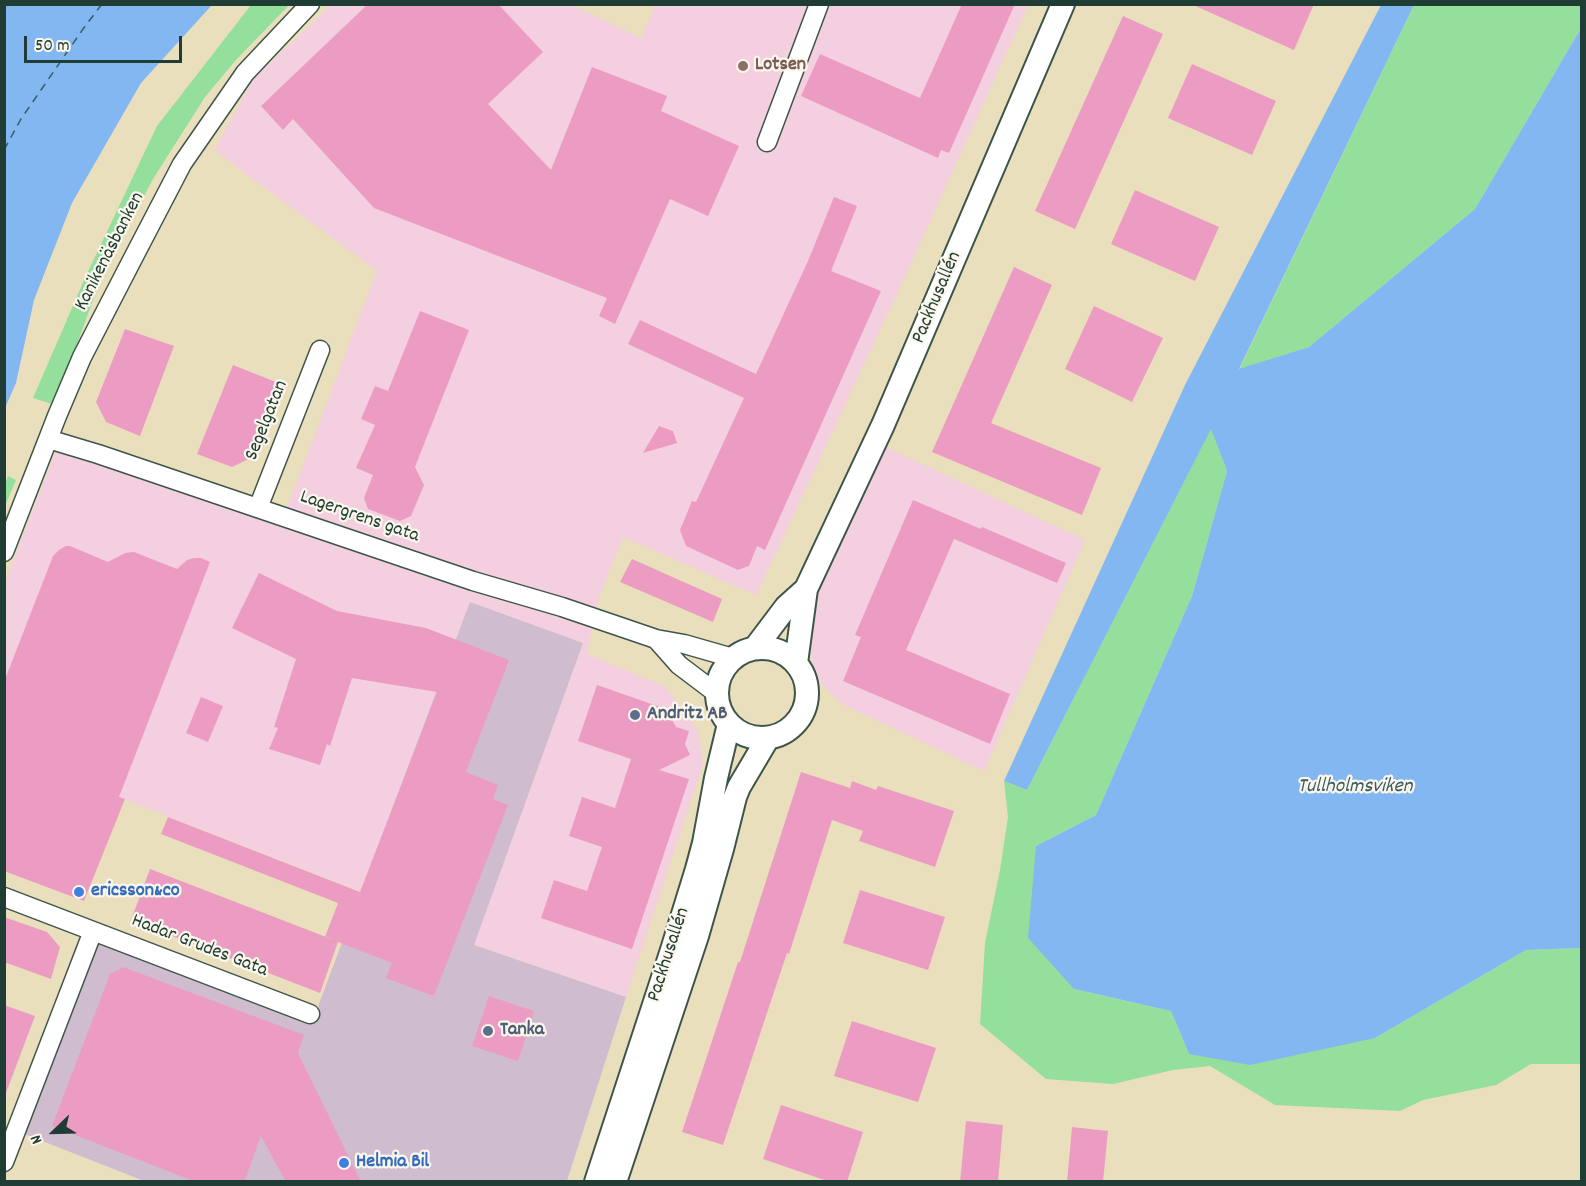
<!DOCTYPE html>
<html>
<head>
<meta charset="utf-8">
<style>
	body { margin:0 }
	#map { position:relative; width:1586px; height:1186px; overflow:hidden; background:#eadfbc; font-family:Dekko,sans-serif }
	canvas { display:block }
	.frame { position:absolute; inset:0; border:6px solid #1f3d34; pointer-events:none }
	.north { position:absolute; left:24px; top:1102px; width:60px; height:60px; -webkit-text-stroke:4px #fbf7ec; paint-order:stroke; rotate:247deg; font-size:16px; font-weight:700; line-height:24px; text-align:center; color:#1f3d34 }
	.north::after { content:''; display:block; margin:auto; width:21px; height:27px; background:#1f3d34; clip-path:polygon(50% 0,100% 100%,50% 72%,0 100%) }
	.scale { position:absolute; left:24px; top:36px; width:158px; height:27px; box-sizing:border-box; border:3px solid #1f3d34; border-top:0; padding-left:8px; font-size:18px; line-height:21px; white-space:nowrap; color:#1f3d34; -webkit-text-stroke:4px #fbf7ec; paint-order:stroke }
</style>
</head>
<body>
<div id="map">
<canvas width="1586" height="1186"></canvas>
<div class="frame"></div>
<div class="north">N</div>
<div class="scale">50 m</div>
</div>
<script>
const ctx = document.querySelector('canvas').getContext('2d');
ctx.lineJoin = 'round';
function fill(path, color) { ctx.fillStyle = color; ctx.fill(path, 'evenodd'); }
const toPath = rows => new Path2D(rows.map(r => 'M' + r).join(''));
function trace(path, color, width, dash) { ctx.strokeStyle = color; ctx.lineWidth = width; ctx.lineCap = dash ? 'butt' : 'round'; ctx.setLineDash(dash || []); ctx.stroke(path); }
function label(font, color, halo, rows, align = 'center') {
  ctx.font = font + ' Dekko,sans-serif'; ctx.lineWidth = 4.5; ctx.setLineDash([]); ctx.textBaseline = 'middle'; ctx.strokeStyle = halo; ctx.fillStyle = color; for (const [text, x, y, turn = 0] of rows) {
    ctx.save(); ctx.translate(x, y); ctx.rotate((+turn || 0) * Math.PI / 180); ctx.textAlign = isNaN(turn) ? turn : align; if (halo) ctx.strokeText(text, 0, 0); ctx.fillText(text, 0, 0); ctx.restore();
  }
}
fill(toPath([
	[331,5,572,5,641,38,655,5,1028,5,902,283,756,595,623,537,599,597,587,654,666,687,698,731,703,764,626,997,474,945,583,643,425,724,360,891,5,753,4,585,57,448,280,526,377,271,214,150,254,78],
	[881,445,1085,540,984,771,842,704,818,681,808,645,814,591]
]), '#f3cfe0');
fill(toPath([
	[470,602,583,643,474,945,626,997,567,1181,144,1181,22,1133,93,931,317,1009]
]), '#cfbdcf');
fill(toPath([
	[251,5,289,5,236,60,205,97,153,179,101,278,55,405,33,398,85,278,157,126],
	[1414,5,1581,5,1581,28,1475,209,1309,347,1239,370],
	[1211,428,1227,471,1192,596,1096,815,1036,846,1074,989,1171,1011,1189,1054,1375,1038,1526,950,1581,948,1581,1064,1531,1064,1496,1085,1423,1100,1400,1111,1275,1105,1210,1066,1173,1070,1113,1084,1046,1079,980,1024,985,943,1000,870,1008,817,1004,781,1027,790],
	[8,476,16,480,5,506,5,484]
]), '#94df9c');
fill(toPath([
	[5,4,212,5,141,83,72,203,34,300,16,383,5,408],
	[1381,5,1414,5,1239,369,1309,347,1475,209,1581,28,1581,948,1526,950,1375,1038,1250,1065,1189,1054,1171,1011,1074,989,1028,938,1036,846,1096,815,1192,596,1227,471,1211,429,1027,790,1004,781,1185,385]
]), '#83b7f1');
trace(toPath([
	[4,150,21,119,83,29,102,4]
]), '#385c63', 1.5, [8, 6]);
fill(toPath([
	[368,4,498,4,543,52,488,104,551,170,592,67,667,96,661,111,739,146,708,216,670,199,615,324,599,316,607,298,374,208,293,119,283,130,261,106],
	[962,4,1015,4,949,153,941,150,938,158,801,96,820,54,920,98],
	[1191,4,1314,4,1294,50],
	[1123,16,1163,34,1075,229,1035,211],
	[1192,64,1276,101,1252,155,1168,118],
	[1135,190,1219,227,1195,281,1111,244],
	[834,197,857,206,831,271,881,291,765,550,757,546,749,566,738,570,686,546,680,530,692,501,696,502,744,398,628,344,640,320,756,374,808,261],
	[1014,267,1052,285,991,423,1101,468,1082,515,932,452],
	[1094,306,1163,338,1132,402,1065,369],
	[420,311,469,330,415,467,424,485,411,516,400,521,368,509,364,498,373,475,356,468,375,425,361,419,375,386,388,391],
	[125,329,174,346,140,436,106,422,96,402],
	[233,365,281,384,255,456,232,467,197,454],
	[659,426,673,431,677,443,643,453],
	[913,500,981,529,982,527,1066,563,1057,583,954,539,906,650,1010,694,990,744,843,681,861,637,855,635],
	[66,546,70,546,108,562,125,553,134,552,177,569,187,560,194,558,201,558,210,562,119,797,125,799,84,901,4,871,4,682,53,556,59,550],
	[632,559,722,599,713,622,620,582],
	[259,573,337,611,426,628,509,660,466,772,498,785,493,799,508,805,434,996,386,978,392,963,338,942,320,993,131,920,150,869,334,940,325,937,338,903,161,834,168,817,360,892,437,692,352,678,330,746,327,744,320,765,269,749,278,728,274,727,296,659,232,628],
	[597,685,666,709,676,727,689,731,685,744,690,755,659,770,689,779,632,949,541,918,554,880,587,891,602,847,569,836,582,797,615,808,631,759,578,741],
	[201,697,223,706,208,742,186,733],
	[801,772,850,788,852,781,876,790,878,786,954,811,935,867,859,841,863,831,832,820,789,954,787,953,723,1145,682,1132,738,962,740,962],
	[860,890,945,917,928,970,843,943],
	[4,917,47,932,60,947,51,979,4,962],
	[123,967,304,1035,298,1053,361,1182,286,1182,261,1136,244,1182,196,1182,52,1126,110,974],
	[489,996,534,1011,518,1061,472,1046],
	[4,1005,35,1016,6,1093,4,1093],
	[852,1021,936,1048,918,1102,834,1076],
	[781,1105,863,1132,847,1182,830,1182,763,1159],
	[966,1121,1003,1125,998,1182,960,1182],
	[1072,1127,1108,1131,1103,1182,1067,1182]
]), '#ec9cc3');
const minor = toPath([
	[767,142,819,4],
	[48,439,98,454,473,581,562,607,656,639,684,644,733,658],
	[258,508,320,350],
	[4,552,57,416,82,357,130,264,182,164,245,73,310,4],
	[656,639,679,665,716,693],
	[4,897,310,1014],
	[4,1162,93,931]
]);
const tertiary = toPath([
	'717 693a45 45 0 1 1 90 0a45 45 0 1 1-90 0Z',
	[755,648,786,607,806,589],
	[796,663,806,589,883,425,1063,4],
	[596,1182,672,950,697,869,704,843,716,778,729,724],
	[615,1182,697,936,722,849,735,797,739,787,768,738]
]);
trace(minor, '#3d5548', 21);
trace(tertiary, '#3d5548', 26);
trace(minor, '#fff', 18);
trace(tertiary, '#fff', 22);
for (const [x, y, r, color] of [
	[743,66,6,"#8d6e63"],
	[635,715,6,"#5c6f8a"],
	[79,892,6,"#3f7fe0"],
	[488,1031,6,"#5c6f8a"],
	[344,1163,6,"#3f7fe0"]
]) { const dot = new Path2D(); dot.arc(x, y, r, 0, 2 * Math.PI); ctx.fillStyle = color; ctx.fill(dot); trace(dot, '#fbf7ec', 2); }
label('bold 20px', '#785e54', '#fbf7ec', [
	["Lotsen",755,66]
], 'left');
label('20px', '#1f3d34', '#fbf7ec', [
	["Kanikenäsbanken",111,252,-63],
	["Packhusallén",938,298,-67],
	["Segelgatan",268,421,-68],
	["Lagergrens gata",359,518,19],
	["Hadar Grudes Gata",199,947,21],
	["Packhusallén",670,955,-72]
]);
label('bold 20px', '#4e5e75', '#fbf7ec', [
	["Andritz AB",647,715],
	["Tanka",500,1031]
], 'left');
label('bold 20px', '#366cbe', '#fbf7ec', [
	["ericsson&co",91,892],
	["Helmia Bil",356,1163]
], 'left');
label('italic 21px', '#385c63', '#fbf7ec', [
	["Tullholmsviken",1355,788]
]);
</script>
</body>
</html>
